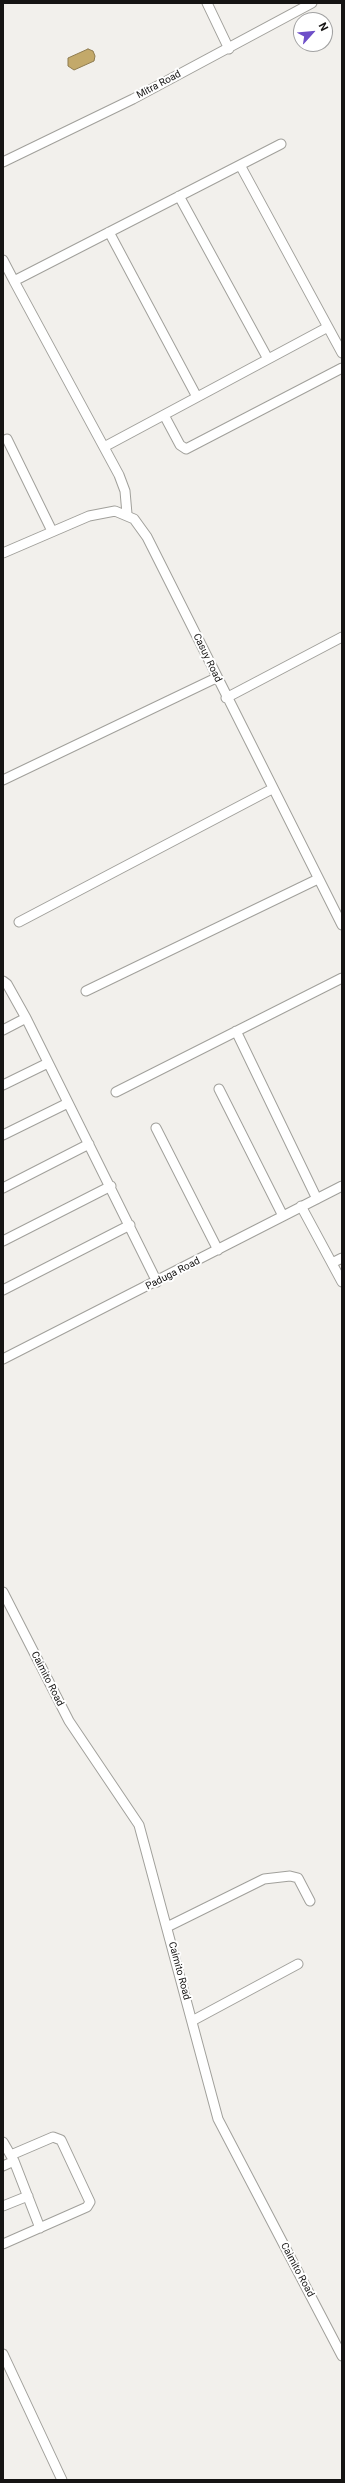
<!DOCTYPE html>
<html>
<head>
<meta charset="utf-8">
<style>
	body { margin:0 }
	#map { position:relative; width:345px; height:2483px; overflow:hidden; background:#f2f0ec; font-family:Roboto,sans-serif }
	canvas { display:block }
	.frame { position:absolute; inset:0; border:4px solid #151413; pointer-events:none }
	.north { position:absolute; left:293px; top:12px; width:40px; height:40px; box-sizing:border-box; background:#fff; border:1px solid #a1a1a1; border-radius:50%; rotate:63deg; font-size:11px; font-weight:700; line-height:16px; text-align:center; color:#151413 }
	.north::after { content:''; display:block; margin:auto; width:14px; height:18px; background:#6e4fc8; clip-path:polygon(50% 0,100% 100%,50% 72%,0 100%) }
</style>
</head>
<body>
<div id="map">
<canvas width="345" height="2483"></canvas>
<div class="frame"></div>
<div class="north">N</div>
</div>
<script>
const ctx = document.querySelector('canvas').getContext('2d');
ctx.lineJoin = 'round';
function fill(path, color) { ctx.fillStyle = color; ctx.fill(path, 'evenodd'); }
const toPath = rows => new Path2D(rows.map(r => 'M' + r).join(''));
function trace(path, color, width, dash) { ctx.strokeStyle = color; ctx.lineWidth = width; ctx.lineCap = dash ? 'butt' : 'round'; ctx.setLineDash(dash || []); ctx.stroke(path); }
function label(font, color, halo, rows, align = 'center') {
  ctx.font = font + ' Roboto,sans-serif'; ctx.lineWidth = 4; ctx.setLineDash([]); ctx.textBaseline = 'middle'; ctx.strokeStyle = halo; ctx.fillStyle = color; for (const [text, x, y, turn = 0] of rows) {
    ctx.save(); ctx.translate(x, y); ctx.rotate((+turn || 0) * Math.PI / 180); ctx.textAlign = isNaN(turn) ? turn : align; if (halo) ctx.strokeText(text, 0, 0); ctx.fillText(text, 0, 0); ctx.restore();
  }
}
const water = toPath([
	[88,49,93,51,95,56,94,61,74,70,68,66,68,58,88,49]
]);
fill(water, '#c3a96a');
trace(water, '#8f7c50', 1);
const minor = toPath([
	[207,3,229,49],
	[3,162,133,99,312,3],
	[240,165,342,353],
	[179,196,268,359],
	[109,232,197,397],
	[3,260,14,281],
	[164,415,180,445,186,449,342,368],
	[7,439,52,531],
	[104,447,328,327],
	[127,514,125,491,119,475,14,281,281,144],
	[3,553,89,516,115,511,134,519,147,537,342,925],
	[226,698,342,637],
	[3,780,216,678],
	[19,922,272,789],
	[3,981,7,984,26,1018,157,1282],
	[86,991,318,879],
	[3,1030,26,1018],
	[236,1031,317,1199],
	[3,1085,48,1063],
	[219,1089,283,1216],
	[116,1092,342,978],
	[156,1128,218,1250],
	[3,1135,68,1103],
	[3,1188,89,1144],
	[301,1206,342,1282],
	[3,1241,111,1186],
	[332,1263,342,1258],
	[3,1290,130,1225],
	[3,1359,342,1186],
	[3,1592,69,1721,139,1825,218,2119,342,2356],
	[167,1927,264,1879,290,1876,298,1878,310,1901],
	[192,2021,298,1964],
	[3,2142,14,2161,40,2228],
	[3,2166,14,2161],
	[3,2206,28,2196],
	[3,2244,87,2207,90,2202,61,2140,53,2137,11,2155],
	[3,2354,62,2480]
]);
trace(minor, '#a1a09b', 11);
trace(minor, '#fff', 9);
label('10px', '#151413', '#fff', [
	["Mitra Road",159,85,-28],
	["Casuy Road",207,658,64],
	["Paduga Road",173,1274,-27],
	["Caimito Road",47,1679,63],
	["Caimito Road",179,1971,75],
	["Caimito Road",297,2270,62]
]);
</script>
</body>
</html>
